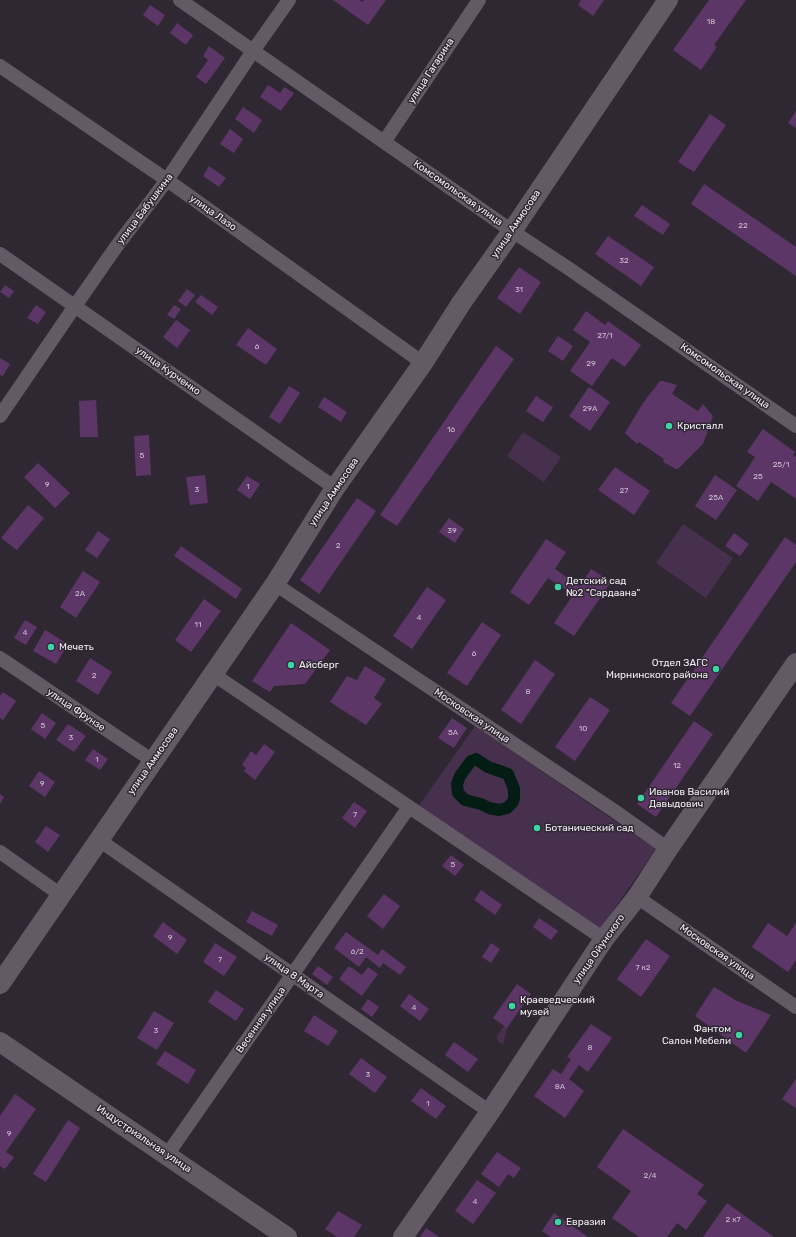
<!DOCTYPE html>
<html>
<head>
<meta charset="utf-8">
<style>
	body { margin:0 }
	canvas { display:block; background:#2f2732 }
</style>
</head>
<body>
<canvas width="796" height="1237"></canvas>
<script>
const ctx = document.querySelector('canvas').getContext('2d');
ctx.lineJoin = 'round';
function fill(path, color) { ctx.fillStyle = color; ctx.fill(path, 'evenodd'); }
const toPath = rows => new Path2D(rows.map(r => 'M' + r).join(''));
function trace(path, color, width, dash) { ctx.strokeStyle = color; ctx.lineWidth = width; ctx.lineCap = dash ? 'butt' : 'round'; ctx.setLineDash(dash || []); ctx.stroke(path); }
function label(font, color, halo, rows, align = 'center') {
  ctx.font = font + ' Rubik,sans-serif'; ctx.lineWidth = 3; ctx.setLineDash([]); ctx.textBaseline = 'middle'; ctx.strokeStyle = halo; ctx.fillStyle = color; for (const [text, x, y, turn = 0] of rows) {
    ctx.save(); ctx.translate(x, y); ctx.rotate((+turn || 0) * Math.PI / 180); ctx.textAlign = isNaN(turn) ? turn : align; if (halo) ctx.strokeText(text, 0, 0); ctx.fillText(text, 0, 0); ctx.restore();
  }
}
fill(toPath([
	[523,432,561,457,544,482,507,456],
	[683,524,733,558,706,598,656,563],
	[475,726,656,849,598,932,418,807],
	[504,1026,507,1028,503,1045,497,1040,497,1036]
]), '#47304d');
trace(toPath([
	[476,759,488,767,508,774,514,789,514,798,513,802,507,808,499,810,489,808,481,804,465,800,458,793,457,784,460,776,471,761,476,759]
]), '#041d14', 12);
fill(toPath([
	[333,0,359,0,362,2,364,0,386,0,368,25],
	[581,0,604,0,593,16,578,5],
	[709,0,746,0,714,45,717,47,701,70,673,50],
	[150,5,165,15,158,26,143,15],
	[177,23,193,35,186,45,170,33],
	[209,46,225,58,206,84,196,77,208,60,203,56],
	[268,85,280,93,284,87,294,93,281,111,260,97],
	[243,107,262,120,254,133,235,119],
	[796,111,796,128,788,123],
	[710,114,726,125,694,172,678,162],
	[230,129,243,139,234,153,220,144],
	[209,166,226,178,219,187,203,176],
	[704,184,796,247,796,276,691,204],
	[642,205,670,224,663,235,634,216],
	[608,236,654,267,641,286,595,254],
	[519,267,541,282,520,314,497,298],
	[5,285,14,291,9,298,0,292],
	[187,289,195,295,186,307,178,301],
	[201,295,218,307,212,315,195,302],
	[36,305,46,312,38,324,27,318],
	[174,305,181,309,174,319,167,315],
	[586,311,605,325,608,321,641,345,625,367,612,358,592,386,570,371,590,342,573,330],
	[176,320,190,330,177,348,163,337],
	[248,328,277,349,266,365,236,345],
	[558,336,573,346,563,361,548,351],
	[496,346,514,359,397,526,380,515],
	[0,358,10,364,3,376,0,375],
	[660,381,663,381,677,385,672,394,698,411,703,404,713,416,703,444,678,469,676,469,663,462,664,459,639,442,637,444,625,433,643,403],
	[289,386,300,393,280,424,269,417],
	[589,387,610,402,590,431,569,416],
	[536,396,553,407,543,422,526,411],
	[324,397,347,412,341,422,318,407],
	[96,400,98,437,80,437,79,401],
	[763,429,795,452,793,455,796,457,796,496,795,498,771,482,758,501,736,486,755,457,747,452],
	[149,435,151,475,136,476,134,436],
	[38,463,70,493,55,508,24,477],
	[615,467,650,491,634,515,598,490],
	[205,475,208,503,190,505,186,477],
	[715,475,737,490,716,520,695,506],
	[247,476,260,484,250,499,237,490],
	[357,498,376,511,319,594,300,580],
	[28,505,44,518,17,550,1,538],
	[449,518,464,529,455,543,439,532],
	[98,531,110,539,97,558,85,550],
	[734,533,749,544,740,556,725,546],
	[785,537,796,545,796,562,690,716,671,703],
	[546,539,566,552,555,569,580,586,591,569,611,582,574,636,554,623,573,595,548,578,529,605,510,592],
	[181,546,242,589,236,599,174,556],
	[83,571,100,582,76,618,60,607],
	[427,587,446,600,412,649,393,636],
	[204,599,221,611,191,652,175,640],
	[25,620,37,627,26,645,14,638],
	[482,622,501,635,467,686,447,673],
	[291,623,330,650,305,684,274,686,270,692,252,681],
	[45,630,68,644,56,664,33,651],
	[90,658,112,672,98,695,76,681],
	[535,660,555,674,521,724,501,710],
	[365,666,386,679,374,698,382,704,366,725,330,702,347,676,357,680],
	[3,692,16,701,3,720,0,718,0,696],
	[590,697,610,710,575,761,555,747],
	[42,713,56,723,45,739,31,729],
	[452,718,467,728,454,748,438,738],
	[694,721,713,734,656,817,637,804],
	[68,724,86,736,74,752,56,740],
	[264,744,275,752,255,780,244,771,246,768,242,765,251,751,256,755],
	[93,749,108,759,100,770,85,760],
	[39,771,55,782,45,797,29,786],
	[0,794,4,797,0,804],
	[354,802,367,811,355,828,342,818],
	[46,826,60,835,48,852,35,842],
	[451,855,464,865,455,876,442,866],
	[481,890,502,905,495,915,474,900],
	[384,894,400,906,383,929,367,916],
	[252,911,278,925,272,936,246,922],
	[539,918,558,931,551,940,533,927],
	[163,922,187,940,177,954,153,936],
	[768,923,787,936,796,923,796,960,788,972,752,947],
	[346,932,378,955,382,949,406,967,400,975,383,963,380,968,366,957,359,967,334,948],
	[646,939,670,956,641,997,617,979],
	[215,943,237,957,224,976,203,962],
	[491,943,500,949,491,963,482,957],
	[318,966,333,977,327,985,312,974],
	[349,966,362,975,368,967,378,974,362,996,339,979],
	[517,984,531,994,507,1028,493,1018],
	[714,987,737,1001,771,1015,746,1053,695,1016],
	[216,990,244,1009,236,1021,208,1002],
	[409,994,429,1009,420,1021,400,1006],
	[368,999,379,1007,372,1017,361,1009],
	[154,1011,174,1023,157,1050,137,1038],
	[314,1015,338,1031,328,1046,304,1031],
	[591,1024,612,1038,588,1072,579,1065,569,1079,584,1091,565,1118,534,1096,553,1069,561,1074,571,1059,567,1057],
	[454,1042,478,1059,468,1072,445,1055],
	[165,1051,196,1070,188,1084,156,1064],
	[361,1058,387,1077,375,1093,349,1074],
	[796,1079,796,1108,782,1099],
	[421,1088,446,1106,436,1119,411,1101],
	[15,1094,36,1109,6,1152,14,1157,5,1169,0,1166,0,1116],
	[68,1120,80,1128,46,1182,33,1174],
	[623,1129,704,1185,697,1194,707,1201,686,1230,677,1223,667,1237,639,1237,612,1218,631,1191,597,1167],
	[497,1152,521,1168,514,1178,508,1174,499,1187,481,1174],
	[477,1180,496,1193,473,1224,455,1211],
	[727,1203,774,1237,703,1237],
	[338,1211,362,1225,354,1237,337,1237,325,1229],
	[554,1213,588,1237,551,1237,542,1231],
	[426,1228,439,1237,420,1237]
]), '#5c3667');
trace(toPath([
	[180,0,512,231,568,268,796,426],
	[0,66,167,180,423,363],
	[384,142,479,0],
	[0,254,335,488],
	[0,416,75,306,116,247,167,180,253,51,289,0],
	[275,584,616,812,668,849],
	[0,658,153,761],
	[213,674,604,939],
	[99,840,490,1112],
	[0,852,61,895],
	[637,897,796,1007],
	[167,1155,409,807]
]), '#635a66', 14);
trace(toPath([
	[0,984,275,584,335,488,423,363,462,302,512,231,668,0],
	[0,1042,287,1237],
	[403,1237,490,1112,604,939,637,897,668,849,796,663]
]), '#635a66', 20);
for (const [x, y, r, color] of [
	[669,426,4,"#3bd4a4"],
	[558,587,4,"#3bd4a4"],
	[51,647,4,"#3bd4a4"],
	[291,665,4,"#3bd4a4"],
	[716,669,4,"#3bd4a4"],
	[641,798,4,"#3bd4a4"],
	[537,828,4,"#3bd4a4"],
	[512,1006,4,"#3bd4a4"],
	[739,1035,4,"#3bd4a4"],
	[558,1222,4,"#3bd4a4"]
]) { const dot = new Path2D(); dot.arc(x, y, r, 0, 2 * Math.PI); ctx.fillStyle = color; ctx.fill(dot); trace(dot, '#2f2732', 1.5); }
label('8px', '#cdbfd2', null, [
	["18",711,22],
	["22",743,226],
	["32",624,261],
	["31",519,290],
	["27/1",605,336],
	["6",257,347],
	["29",591,364],
	["29А",590,409],
	["16",451,430],
	["5",142,456],
	["25/1",781,465],
	["25",758,477],
	["9",47,485],
	["1",248,487],
	["3",197,490],
	["27",624,491],
	["25А",716,498],
	["39",452,531],
	["2",338,546],
	["2А",80,594],
	["4",419,618],
	["11",198,625],
	["4",25,633],
	["6",474,654],
	["2",94,676],
	["8",528,692],
	["5",43,726],
	["10",583,729],
	["5А",453,733],
	["3",71,738],
	["1",97,760],
	["12",677,766],
	["9",42,784],
	["7",355,815],
	["5",453,865],
	["9",170,938],
	["6/2",357,952],
	["7",220,960],
	["7 к2",643,968],
	["4",414,1008],
	["3",156,1031],
	["8",590,1048],
	["3",368,1075],
	["8А",560,1087],
	["1",428,1104],
	["9",9,1134],
	["2/4",650,1176],
	["4",475,1202],
	["2 к7",733,1220]
]);
label('10px', '#f3edf5', '#2f2732', [
	["улица Гагарина",431,71,-57],
	["Комсомольская улица",458,193,35],
	["улица Бабушкина",145,209,-53],
	["улица Лазо",213,213,35],
	["улица Аммосова",516,224,-56],
	["улица Курченко",168,371,35],
	["Комсомольская улица",725,376,35],
	["улица Аммосова",334,492,-56],
	["улица Фрунзе",76,710,34],
	["Московская улица",472,716,34],
	["улица Аммосова",153,761,-55],
	["улица Ойунского",599,949,-55],
	["Московская улица",717,952,35],
	["улица 8 Марта",294,976,35],
	["Весенняя улица",261,1020,-55],
	["Индустриальная улица",144,1139,34]
]);
label('10px', '#f3edf5', '#2f2732', [
	["Кристалл",677,426],
	["Детский сад",566,581],
	["№2 \"Сардаана\"",566,593],
	["Мечеть",59,647],
	["Отдел ЗАГС",708,663,"right"],
	["Мирнинского района",708,675,"right"],
	["Айсберг",299,665],
	["Иванов Василий",649,792],
	["Давыдович",649,804],
	["Ботанический сад",545,828],
	["Краеведческий",520,1000],
	["музей",520,1012],
	["Фантом",731,1029,"right"],
	["Салон Мебели",731,1041,"right"],
	["Евразия",566,1222]
], 'left');
</script>
</body>
</html>
